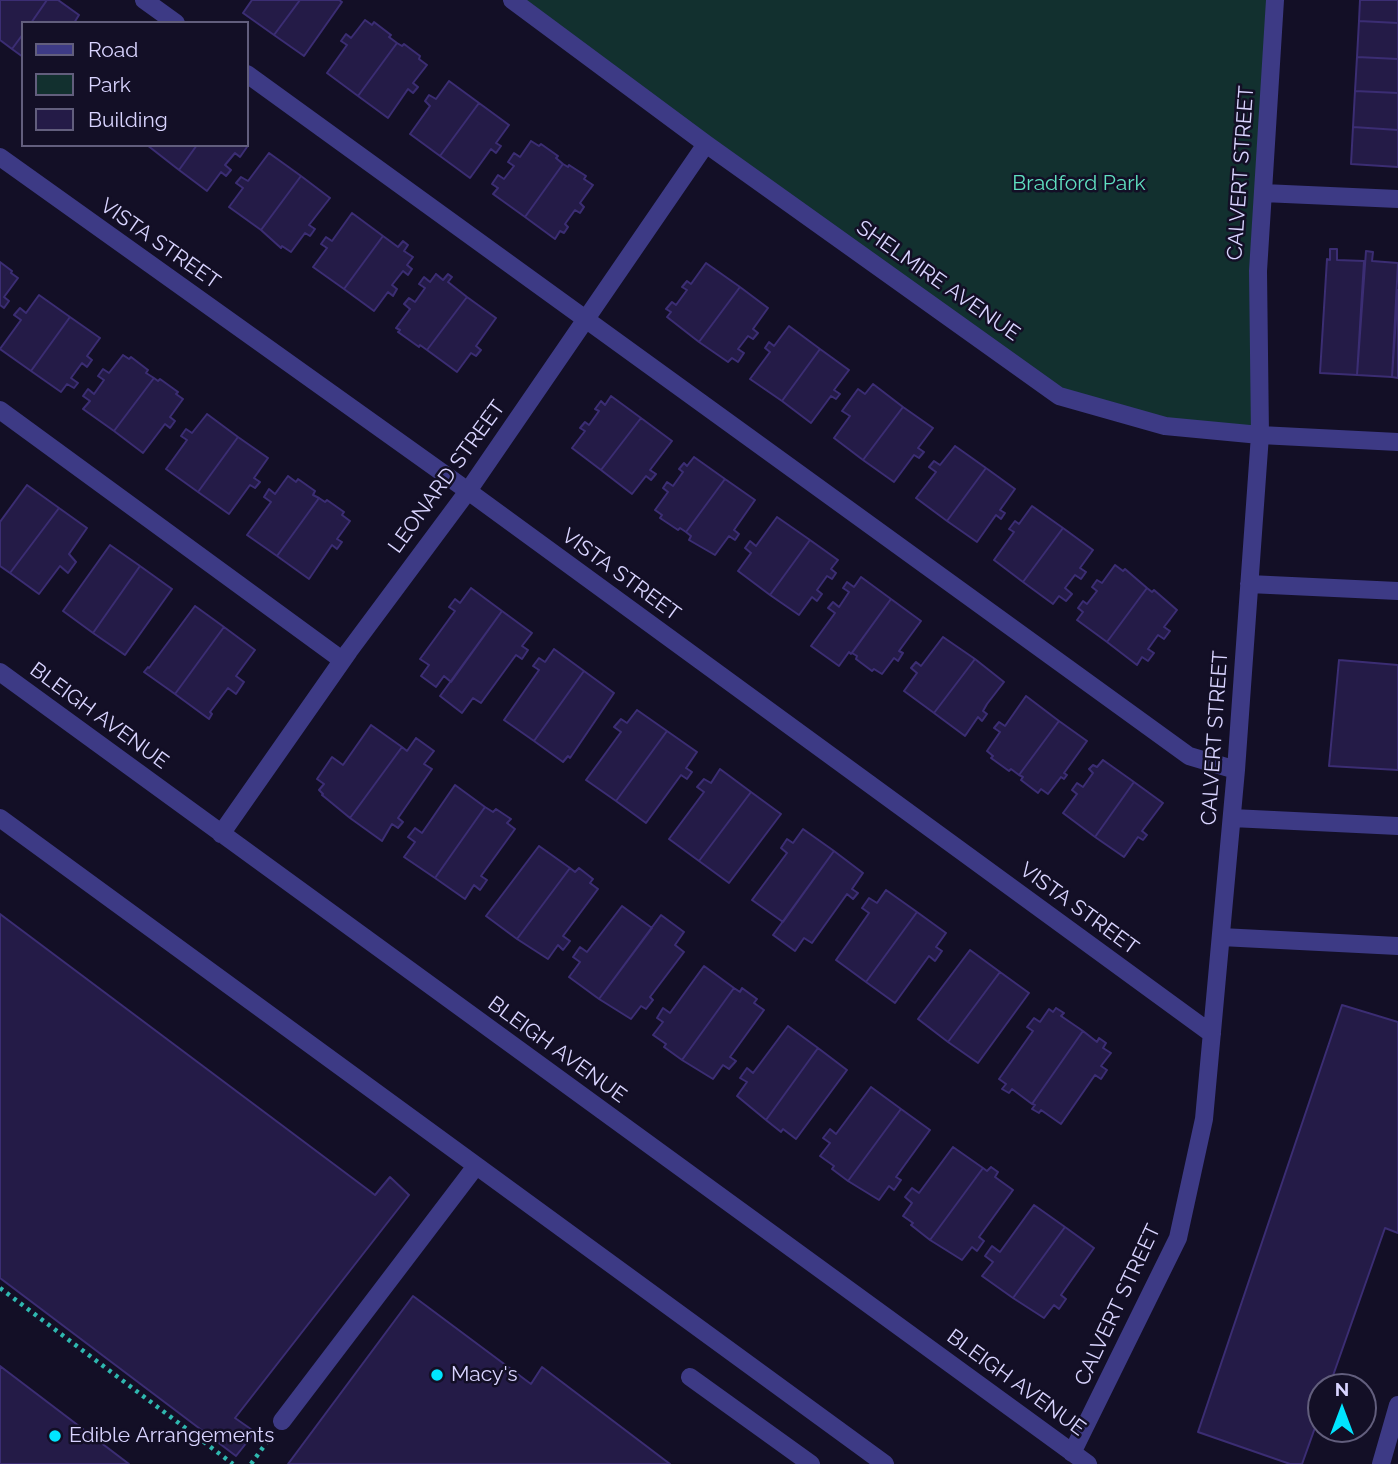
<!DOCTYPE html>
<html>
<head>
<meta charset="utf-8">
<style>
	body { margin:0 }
	#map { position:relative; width:1398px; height:1464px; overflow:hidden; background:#130f26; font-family:Raleway,sans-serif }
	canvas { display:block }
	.legend { position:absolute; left:21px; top:21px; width:228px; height:126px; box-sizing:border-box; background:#130f26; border:2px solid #625e7d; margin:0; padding:9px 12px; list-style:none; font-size:21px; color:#d9d4ff }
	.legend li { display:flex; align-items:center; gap:14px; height:35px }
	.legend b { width:35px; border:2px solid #625e7d }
	.north { position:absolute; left:1307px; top:1373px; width:70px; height:70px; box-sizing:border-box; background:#130f26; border:2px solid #625e7d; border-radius:50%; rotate:0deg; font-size:19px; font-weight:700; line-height:28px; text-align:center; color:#d9d4ff }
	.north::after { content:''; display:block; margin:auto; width:24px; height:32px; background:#00e5ff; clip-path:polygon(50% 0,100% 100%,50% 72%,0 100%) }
</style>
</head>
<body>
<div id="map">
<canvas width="1398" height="1464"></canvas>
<ul class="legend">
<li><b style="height:9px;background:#3d3a85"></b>Road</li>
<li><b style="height:19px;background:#12302f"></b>Park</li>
<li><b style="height:19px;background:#241b47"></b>Building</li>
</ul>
<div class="north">N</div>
</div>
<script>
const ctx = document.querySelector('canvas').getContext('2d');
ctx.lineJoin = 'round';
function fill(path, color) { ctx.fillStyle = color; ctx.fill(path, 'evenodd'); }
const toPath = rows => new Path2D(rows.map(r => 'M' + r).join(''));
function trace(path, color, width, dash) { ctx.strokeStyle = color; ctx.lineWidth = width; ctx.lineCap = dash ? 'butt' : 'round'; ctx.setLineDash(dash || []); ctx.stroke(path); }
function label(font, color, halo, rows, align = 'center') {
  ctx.font = font + ' Raleway,sans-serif'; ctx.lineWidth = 5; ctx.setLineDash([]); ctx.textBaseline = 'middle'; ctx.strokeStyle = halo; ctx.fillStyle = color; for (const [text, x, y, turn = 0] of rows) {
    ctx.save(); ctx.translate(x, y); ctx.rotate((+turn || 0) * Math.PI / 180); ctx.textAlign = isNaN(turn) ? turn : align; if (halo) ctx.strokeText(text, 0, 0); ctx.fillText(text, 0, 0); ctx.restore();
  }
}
fill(toPath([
	[512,0,1275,0,1260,435,1165,426,1059,396]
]), '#12302f');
const building = toPath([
	[0,0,47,0,31,23,23,23,23,34,12,49,0,40,0,0],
	[47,0,58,0,79,15,74,23,31,23,47,0],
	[252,0,300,0,274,35,243,13,252,0],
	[300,0,339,0,342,2,304,56,274,35,300,0],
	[1360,0,1398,0,1398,23,1359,21,1360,0],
	[365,20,372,25,374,22,391,35,389,37,397,43,358,96,327,73,347,45,341,41,346,34,351,38,365,20],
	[1359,21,1398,23,1398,59,1357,57,1359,21],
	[23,34,23,57,12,49,23,34],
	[397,43,402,46,404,44,420,56,419,59,427,65,413,83,418,87,413,93,408,89,388,118,358,96,397,43],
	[1357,57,1398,59,1398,93,1355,91,1357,57],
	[449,81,479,103,440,156,410,134,430,106,425,101,429,95,436,99,449,81],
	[1355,91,1398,93,1398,130,1353,127,1355,91],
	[479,103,509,125,496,143,501,146,496,153,491,149,470,178,440,156,479,103],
	[1353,127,1398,130,1398,167,1351,164,1353,127],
	[531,141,539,146,541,144,558,156,556,158,563,164,525,217,493,194,498,188,492,184,498,175,504,179,514,166,508,162,514,153,520,157,531,141],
	[147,145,197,145,179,170,147,145],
	[197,145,245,145,247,147,240,157,235,153,225,165,231,170,226,176,221,172,207,191,179,170,197,145],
	[269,153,301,176,261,230,229,207,243,188,236,183,241,177,248,181,269,153],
	[563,164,568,167,569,165,586,176,584,179,593,185,580,203,584,207,580,213,575,210,565,224,568,227,564,233,560,231,555,239,525,217,563,164],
	[301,176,330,198,309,225,315,229,310,236,305,233,291,252,282,246,281,248,261,230,301,176],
	[352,213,383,236,344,289,313,267,327,248,321,244,326,237,332,241,352,213],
	[383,236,398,247,403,241,408,245,404,251,413,257,407,265,412,269,408,275,403,271,392,285,397,289,393,296,388,292,374,311,344,289,383,236],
	[1330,249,1337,249,1337,260,1364,261,1357,375,1320,373,1327,259,1330,260,1330,249],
	[1366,251,1373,252,1372,261,1398,263,1392,377,1357,375,1366,251],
	[0,262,12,271,11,273,18,278,4,297,9,301,4,308,0,305,0,262],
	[706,263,740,287,699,342,667,317,671,312,666,309,672,302,676,305,687,290,682,287,687,281,691,284,706,263],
	[436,274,443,280,448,274,452,277,448,282,467,297,427,350,420,345,419,347,398,332,400,330,396,328,410,309,404,304,409,298,415,302,425,288,419,284,424,277,430,282,436,274],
	[740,287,768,308,753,329,758,333,753,339,748,336,738,349,744,353,738,362,732,358,728,362,699,342,740,287],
	[1398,290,1398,378,1392,377,1398,290],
	[39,295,70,317,31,371,0,349,21,320,14,315,20,308,26,313,39,295],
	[467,297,496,318,476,346,481,350,476,356,471,353,457,372,427,350,467,297],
	[70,317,100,338,87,356,92,360,87,367,82,363,71,378,78,383,74,388,67,384,61,392,31,371,70,317],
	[789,326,820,349,782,401,750,379,770,352,765,348,769,342,774,346,789,326],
	[820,349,849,370,834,390,840,394,836,399,831,396,811,423,782,401,820,349],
	[123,355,129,359,131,357,148,370,146,373,154,378,114,431,83,409,90,401,83,396,88,389,94,394,104,380,98,376,103,369,109,373,123,355],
	[154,378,158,381,160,379,178,392,176,394,183,399,170,417,175,421,170,428,165,424,143,453,114,431,154,378],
	[873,384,903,407,863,460,834,438,850,416,842,411,858,389,865,394,873,384],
	[611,396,641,418,601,470,572,448,585,431,580,428,585,422,589,425,599,411,595,409,601,401,605,405,611,396],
	[903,407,933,428,918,448,924,452,919,458,914,455,894,482,863,460,903,407],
	[207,414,238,437,198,492,166,469,187,440,181,436,186,429,192,433,207,414],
	[641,418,672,441,650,470,656,474,651,480,646,476,632,494,601,470,641,418],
	[238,437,268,458,254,478,260,482,255,488,250,485,229,514,198,492,238,437],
	[955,446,986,468,947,521,916,498,936,472,929,467,934,461,940,465,955,446],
	[694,457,725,479,686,532,680,528,678,530,660,518,662,515,655,510,668,492,663,488,667,482,673,486,683,472,679,469,684,463,687,466,694,457],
	[986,468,1015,489,1000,510,1005,513,1001,519,996,515,977,542,947,521,986,468],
	[288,476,296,482,298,479,315,491,313,495,319,498,277,556,247,535,271,502,264,497,269,489,275,494,288,476],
	[725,479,755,500,734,530,739,534,735,540,729,536,715,555,689,540,691,536,686,532,725,479],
	[27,485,59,508,10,573,0,566,0,522,27,485],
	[319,498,325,502,327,500,344,512,342,515,350,521,337,539,342,542,337,549,332,545,309,579,277,556,319,498],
	[1032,506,1063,528,1023,582,994,560,1014,532,1009,529,1015,521,1019,524,1032,506],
	[59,508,87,528,69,554,76,562,68,573,60,566,39,594,10,573,59,508],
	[777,517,810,540,770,595,738,571,751,553,745,548,750,541,756,546,777,517],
	[1063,528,1093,550,1080,568,1086,572,1081,579,1075,575,1065,588,1072,594,1066,601,1059,596,1053,604,1023,582,1063,528],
	[810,540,838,560,831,569,836,573,832,579,827,576,817,590,822,594,817,601,812,597,799,615,770,595,810,540],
	[110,545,140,566,93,633,63,611,110,545],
	[1115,565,1123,571,1125,569,1147,588,1107,642,1077,620,1083,612,1078,608,1083,601,1087,604,1097,591,1092,587,1097,580,1102,583,1115,565],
	[140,566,172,589,125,655,93,633,140,566],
	[861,577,891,599,851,654,849,652,839,666,811,646,835,613,828,608,833,602,839,607,849,592,843,588,847,582,854,587,861,577],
	[471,588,502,611,451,682,444,676,436,687,421,676,429,665,420,659,455,611,449,607,455,599,460,603,471,588],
	[1147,588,1152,592,1154,590,1177,610,1164,627,1170,631,1164,639,1158,635,1148,649,1154,653,1148,661,1142,657,1137,665,1107,642,1147,588],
	[891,599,921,621,899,651,903,653,898,661,894,658,882,674,874,669,872,671,856,659,857,656,852,653,891,599],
	[195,606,224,627,175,694,144,672,148,667,149,668,195,606],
	[502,611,532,633,522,646,528,650,522,659,516,655,481,703,473,698,462,713,440,696,502,611],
	[224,627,255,650,236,676,244,682,236,694,228,688,210,712,212,714,209,719,175,694,224,627],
	[943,637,975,659,934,713,904,691,917,673,911,668,916,662,921,666,943,637],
	[554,649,584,671,534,741,504,720,539,670,533,666,539,658,545,662,554,649],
	[975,659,1004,682,987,704,983,711,987,714,982,721,978,717,965,736,934,713,975,659],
	[1339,660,1398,665,1398,770,1329,766,1339,660],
	[584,671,614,693,570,758,568,756,563,762,534,741,584,671],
	[1026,696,1059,721,1019,775,1011,769,1009,771,991,758,993,756,987,751,1000,732,994,728,999,722,1005,726,1026,696],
	[637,710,667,731,616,801,586,780,621,732,614,727,621,719,627,723,637,710],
	[1059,721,1087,741,1064,773,1067,775,1064,779,1061,777,1048,794,1041,789,1038,793,1021,780,1023,777,1019,775,1059,721],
	[371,725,402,747,350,818,322,795,323,794,319,790,324,784,317,779,332,757,343,765,371,725],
	[667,731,697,752,686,768,692,772,687,779,681,775,646,823,616,801,667,731],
	[416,738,434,751,424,764,432,769,398,818,403,822,398,828,392,824,382,841,350,818,402,747,407,751,416,738],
	[1103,760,1134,782,1095,837,1063,813,1077,794,1072,790,1077,783,1083,787,1093,773,1089,769,1093,765,1097,767,1103,760],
	[720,769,751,792,699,861,669,839,704,792,697,787,704,779,711,783,720,769],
	[1134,782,1163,803,1142,831,1147,835,1143,840,1138,837,1124,857,1095,837,1134,782],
	[455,785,485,807,435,878,404,857,415,842,408,837,415,828,422,833,455,785],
	[751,792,781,814,729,883,699,861,751,792],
	[485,807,493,812,496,809,511,819,507,823,515,829,481,876,487,880,480,890,474,885,465,899,435,878,485,807],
	[803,829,834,851,783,922,752,900,787,853,781,848,787,839,793,843,803,829],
	[539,846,570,868,517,939,486,916,539,846],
	[834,851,863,873,852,889,858,893,853,899,847,894,812,943,804,938,795,951,773,935,834,851],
	[570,868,575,872,579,868,593,879,590,883,598,889,563,936,570,941,563,950,558,945,548,959,517,939,570,868],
	[886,890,917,912,866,982,836,960,869,913,862,908,869,898,877,903,886,890],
	[622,906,652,928,599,999,569,977,580,962,573,957,580,947,587,952,622,906],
	[917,912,946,933,936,947,942,951,935,961,929,956,895,1003,866,982,917,912],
	[0,914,375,1195,390,1177,409,1195,235,1418,255,1432,236,1456,0,1278,0,914],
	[661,915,684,932,675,945,684,952,650,997,653,1000,646,1009,641,1006,631,1019,599,999,661,915],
	[970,950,1000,972,948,1042,918,1019,970,950],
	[704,966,734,988,682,1060,664,1047,666,1044,653,1035,663,1022,657,1018,663,1008,670,1013,704,966],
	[1000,972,1029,993,978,1063,948,1042,1000,972],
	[734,988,740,992,742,988,757,999,754,1003,764,1010,730,1057,736,1061,729,1069,723,1065,713,1079,682,1060,734,988],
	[1342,1005,1398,1022,1398,1233,1385,1228,1329,1387,1321,1387,1321,1411,1302,1464,1290,1464,1198,1432,1342,1005],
	[1056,1008,1064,1013,1061,1016,1083,1031,1032,1104,1012,1089,1009,1093,1002,1089,1006,1084,999,1079,1033,1031,1027,1027,1034,1018,1040,1022,1049,1009,1053,1012,1056,1008],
	[788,1026,818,1048,766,1120,737,1096,747,1082,740,1078,747,1068,753,1073,788,1026],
	[1083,1031,1097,1042,1099,1038,1106,1043,1103,1048,1111,1053,1101,1066,1107,1070,1101,1079,1095,1075,1061,1124,1041,1110,1039,1113,1032,1109,1035,1105,1032,1104,1083,1031],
	[818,1048,847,1070,796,1139,783,1129,781,1132,766,1120,818,1048],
	[871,1087,901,1109,848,1181,832,1169,834,1166,820,1156,830,1143,823,1138,830,1129,836,1134,871,1087],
	[901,1109,930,1130,896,1177,901,1180,894,1190,889,1186,879,1200,848,1181,901,1109],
	[953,1147,983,1168,930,1240,911,1225,913,1223,903,1216,912,1203,905,1197,912,1188,919,1193,953,1147],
	[991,1167,998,1172,995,1177,1013,1190,979,1237,984,1241,977,1251,972,1247,962,1260,930,1240,983,1168,987,1171,991,1167],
	[1034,1205,1065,1227,1013,1298,982,1276,993,1262,985,1256,992,1246,1000,1252,1034,1205],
	[1065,1227,1094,1248,1061,1295,1066,1299,1059,1309,1054,1305,1044,1318,1013,1298,1065,1227],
	[413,1296,531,1384,542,1367,670,1464,288,1464,413,1296],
	[0,1366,129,1464,0,1464,0,1366]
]);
fill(building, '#241b47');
trace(building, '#3b2d73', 2);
trace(toPath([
	[0,1288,233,1464],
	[251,1464,267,1442]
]), '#2fb8b0', 4.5, [3.5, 5]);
trace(toPath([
	[144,0,176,23],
	[512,0,706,144,1059,396,1165,426,1260,435,1398,442],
	[247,74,1189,756,1236,770],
	[0,157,468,491,1212,1034],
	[1263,193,1398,199],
	[0,410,342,660],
	[1249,584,1398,591],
	[0,672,1088,1464],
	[0,818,885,1464],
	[1232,818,1398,826],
	[221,834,349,651,468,491,706,144],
	[1221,937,1398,946],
	[690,1377,811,1464],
	[282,1421,476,1166],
	[1072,1453,1178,1238,1204,1119,1236,770,1260,435,1258,271,1275,0],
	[1381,1464,1398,1405]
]), '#3d3a85', 18);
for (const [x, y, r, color] of [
	[437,1375,7,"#00e5ff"],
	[55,1436,7,"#00e5ff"]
]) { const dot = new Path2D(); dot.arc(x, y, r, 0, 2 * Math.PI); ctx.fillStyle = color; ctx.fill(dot); trace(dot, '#130f26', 2.5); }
label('21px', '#d9d4ff', '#130f26', [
	["CALVERT STREET",1241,173,-86],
	["VISTA STREET",160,244,35],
	["SHELMIRE AVENUE",938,281,35],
	["LEONARD STREET",447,477,-54],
	["VISTA STREET",621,575,36],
	["BLEIGH AVENUE",99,716,36],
	["CALVERT STREET",1215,738,-86],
	["VISTA STREET",1079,909,36],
	["BLEIGH AVENUE",557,1050,36],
	["CALVERT STREET",1118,1305,-65],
	["BLEIGH AVENUE",1016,1383,36]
]);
label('21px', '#5fe0c0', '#130f26', [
	["Bradford Park",1079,184]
]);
label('21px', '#d9d4ff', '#130f26', [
	["Macy's",451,1375],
	["Edible Arrangements",69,1436]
], 'left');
</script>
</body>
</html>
